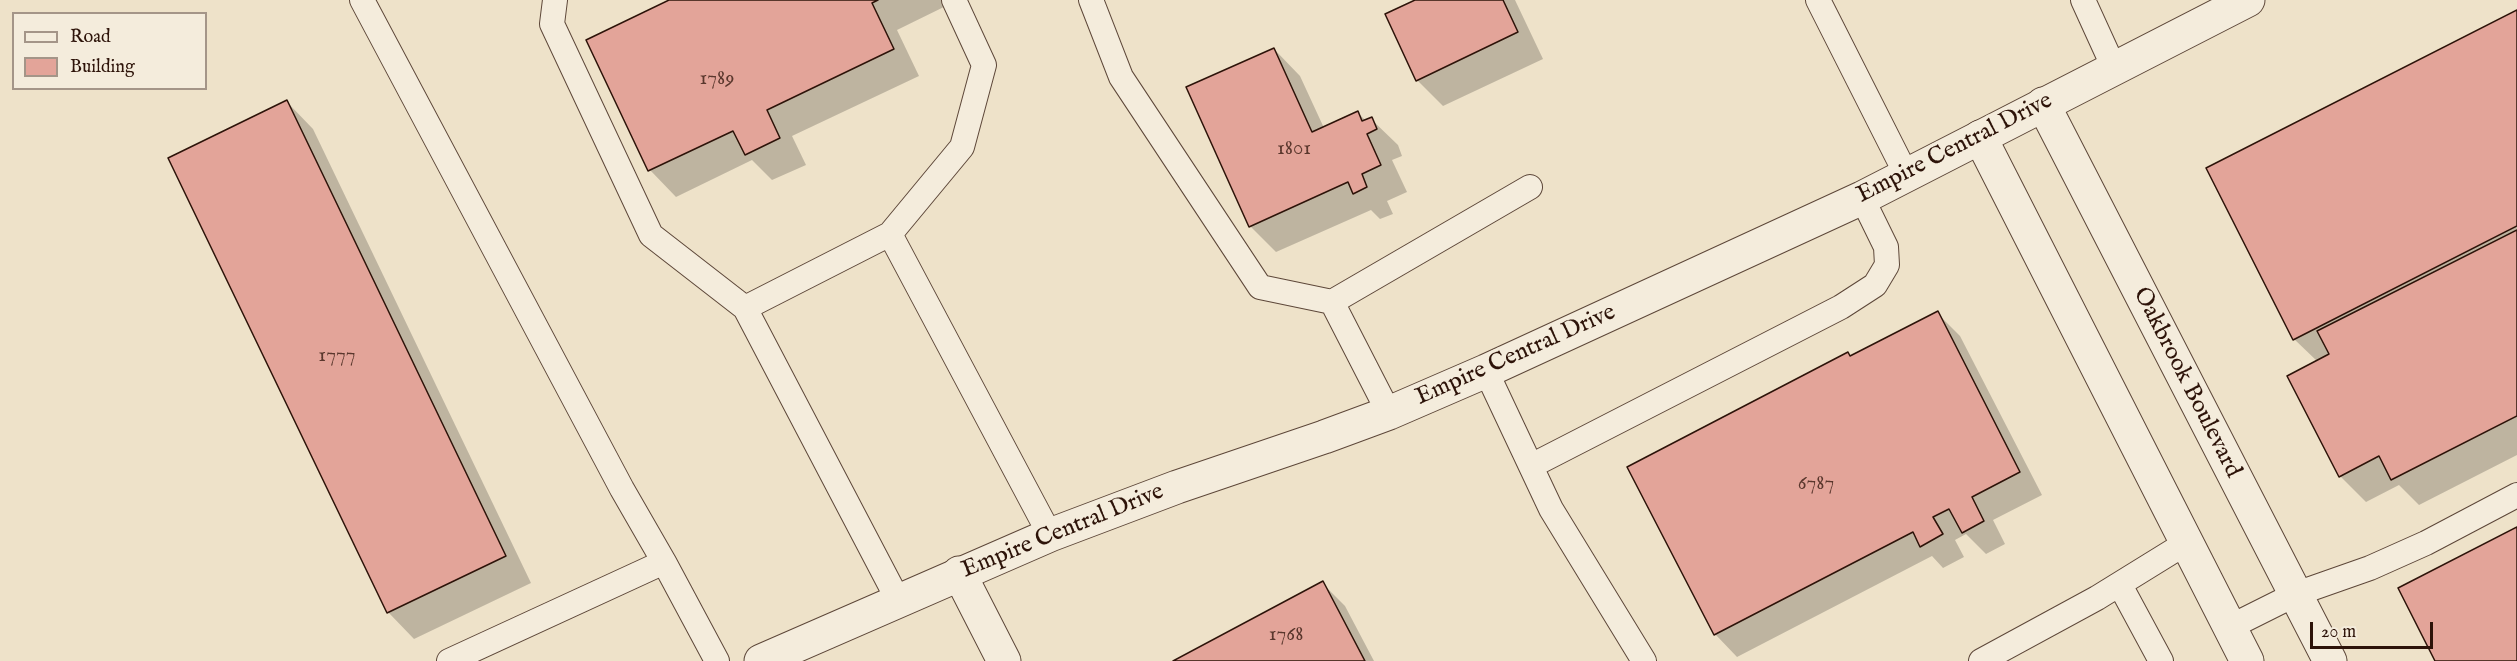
<!DOCTYPE html>
<html>
<head>
<meta charset="utf-8">
<style>
	body { margin:0 }
	#map { position:relative; width:2517px; height:661px; overflow:hidden; background:#eee2c9; font-family:"IM FELL English",serif }
	canvas { display:block }
	.legend { position:absolute; left:12px; top:12px; width:195px; height:78px; box-sizing:border-box; background:#f4ecdc; border:2px solid #a49588; margin:0; padding:8px 10px; list-style:none; font-size:18px; color:#2d1309 }
	.legend li { display:flex; align-items:center; gap:12px; height:30px }
	.legend b { width:30px; border:2px solid #a49588 }
	.scale { position:absolute; left:2310px; top:622px; width:123px; height:27px; box-sizing:border-box; border:3px solid #2d1309; border-top:0; padding-left:8px; font-size:18px; line-height:21px; white-space:nowrap; color:#2d1309; -webkit-text-stroke:4px #f4ecdc; paint-order:stroke }
</style>
</head>
<body>
<div id="map">
<canvas width="2517" height="661"></canvas>
<ul class="legend">
<li><b style="height:8px;background:#f4ecdc"></b>Road</li>
<li><b style="height:16px;background:#e3a499"></b>Building</li>
</ul>
<div class="scale">20 m</div>
</div>
<script>
const ctx = document.querySelector('canvas').getContext('2d');
ctx.lineJoin = 'round';
function fill(path, color) { ctx.fillStyle = color; ctx.fill(path, 'evenodd'); }
const toPath = rows => new Path2D(rows.map(r => 'M' + r).join(''));
function trace(path, color, width, dash) { ctx.strokeStyle = color; ctx.lineWidth = width; ctx.lineCap = dash ? 'butt' : 'round'; ctx.setLineDash(dash || []); ctx.stroke(path); }
function label(font, color, halo, rows, align = 'center') {
  ctx.font = font + ' "IM FELL English",serif'; ctx.lineWidth = 6; ctx.setLineDash([]); ctx.textBaseline = 'middle'; ctx.strokeStyle = halo; ctx.fillStyle = color; for (const [text, x, y, turn = 0] of rows) {
    ctx.save(); ctx.translate(x, y); ctx.rotate((+turn || 0) * Math.PI / 180); ctx.textAlign = isNaN(turn) ? turn : align; if (halo) ctx.strokeText(text, 0, 0); ctx.fillText(text, 0, 0); ctx.restore();
  }
}
fill(toPath([
	[671,0,950,0,952,3,897,30,919,76,792,136,806,165,772,180,752,160,676,197,650,170,588,41],
	[1419,0,1515,0,1543,59,1443,106,1417,80],
	[2517,11,2517,455,2419,505,2399,485,2366,502,2340,476,2318,362,2294,339],
	[1274,49,1300,76,1324,128,1358,113,1366,121,1371,119,1398,145,1402,156,1392,160,1407,192,1387,201,1393,214,1380,219,1371,210,1276,252,1250,226],
	[287,102,313,129,531,583,414,639,388,612],
	[1937,313,1960,336,2042,495,1993,520,2005,544,1986,554,1966,534,1955,540,1964,557,1943,568,1932,556,1737,657,1715,634,1851,358],
	[1322,583,1345,606,1374,661,1176,661]
]), '#0003');
const building = toPath([
	[669,0,878,0,872,3,894,49,767,110,780,138,745,155,733,131,648,171,586,40,669,0],
	[1415,0,1503,0,1518,32,1416,81,1385,14,1415,0],
	[2517,10,2517,226,2293,340,2206,168,2517,10],
	[1274,48,1312,132,1358,111,1362,121,1372,117,1377,129,1367,134,1381,165,1362,174,1367,187,1353,194,1348,182,1249,227,1186,87,1274,48],
	[287,100,506,556,387,613,168,158,287,100],
	[2517,230,2517,416,2391,480,2379,456,2339,477,2287,376,2329,354,2317,331,2517,230],
	[1938,311,2020,472,1972,497,1984,521,1962,533,1949,509,1933,517,1943,534,1920,547,1913,532,1714,635,1627,467,1848,352,1850,356,1938,311],
	[2517,527,2517,661,2435,661,2398,588,2517,527],
	[1323,581,1365,661,1173,661,1323,581]
]);
fill(building, '#e3a499');
trace(building, '#2d1309', 1.5);
const service = toPath([
	[362,0,622,489,664,562],
	[555,0,552,24,651,235,745,308,890,234,962,147,984,65,954,0],
	[1091,0,1121,77,1260,287,1332,302,1389,413],
	[1818,0,1907,176],
	[2083,0,2114,68],
	[890,234,1050,535],
	[1332,302,1530,187],
	[745,308,898,600],
	[1486,371,1551,509,1644,661],
	[1531,466,1841,307,1875,285,1887,265,1886,247,1862,198],
	[2120,585,2161,661],
	[2230,627,2296,594,2370,568,2426,543,2517,495],
	[449,661,664,562,717,661],
	[1981,661,2097,598,2186,543]
]);
const minor = toPath([
	[2043,104,2330,661],
	[1980,137,2247,661],
	[959,573,1004,661]
]);
const tertiary = toPath([
	[761,661,1050,535,1177,487,1324,437,1389,413,1486,371,1862,198,2248,0]
]);
trace(service, '#5d4739', 26);
trace(minor, '#5d4739', 35);
trace(tertiary, '#5d4739', 35);
trace(service, '#f4ecdc', 24);
trace(minor, '#f4ecdc', 33);
trace(tertiary, '#f4ecdc', 33);
label('21px', '#5a372d', null, [
	["1789",717,80],
	["1801",1294,150],
	["1777",337,357],
	["6787",1816,485],
	["1768",1286,636]
]);
label('24px', '#2d1309', '#f4ecdc', [
	["Empire Central Drive",1955,149,-27],
	["Empire Central Drive",1516,356,-24],
	["Oakbrook Boulevard",2186,383,63],
	["Empire Central Drive",1063,532,-22]
]);
</script>
</body>
</html>
